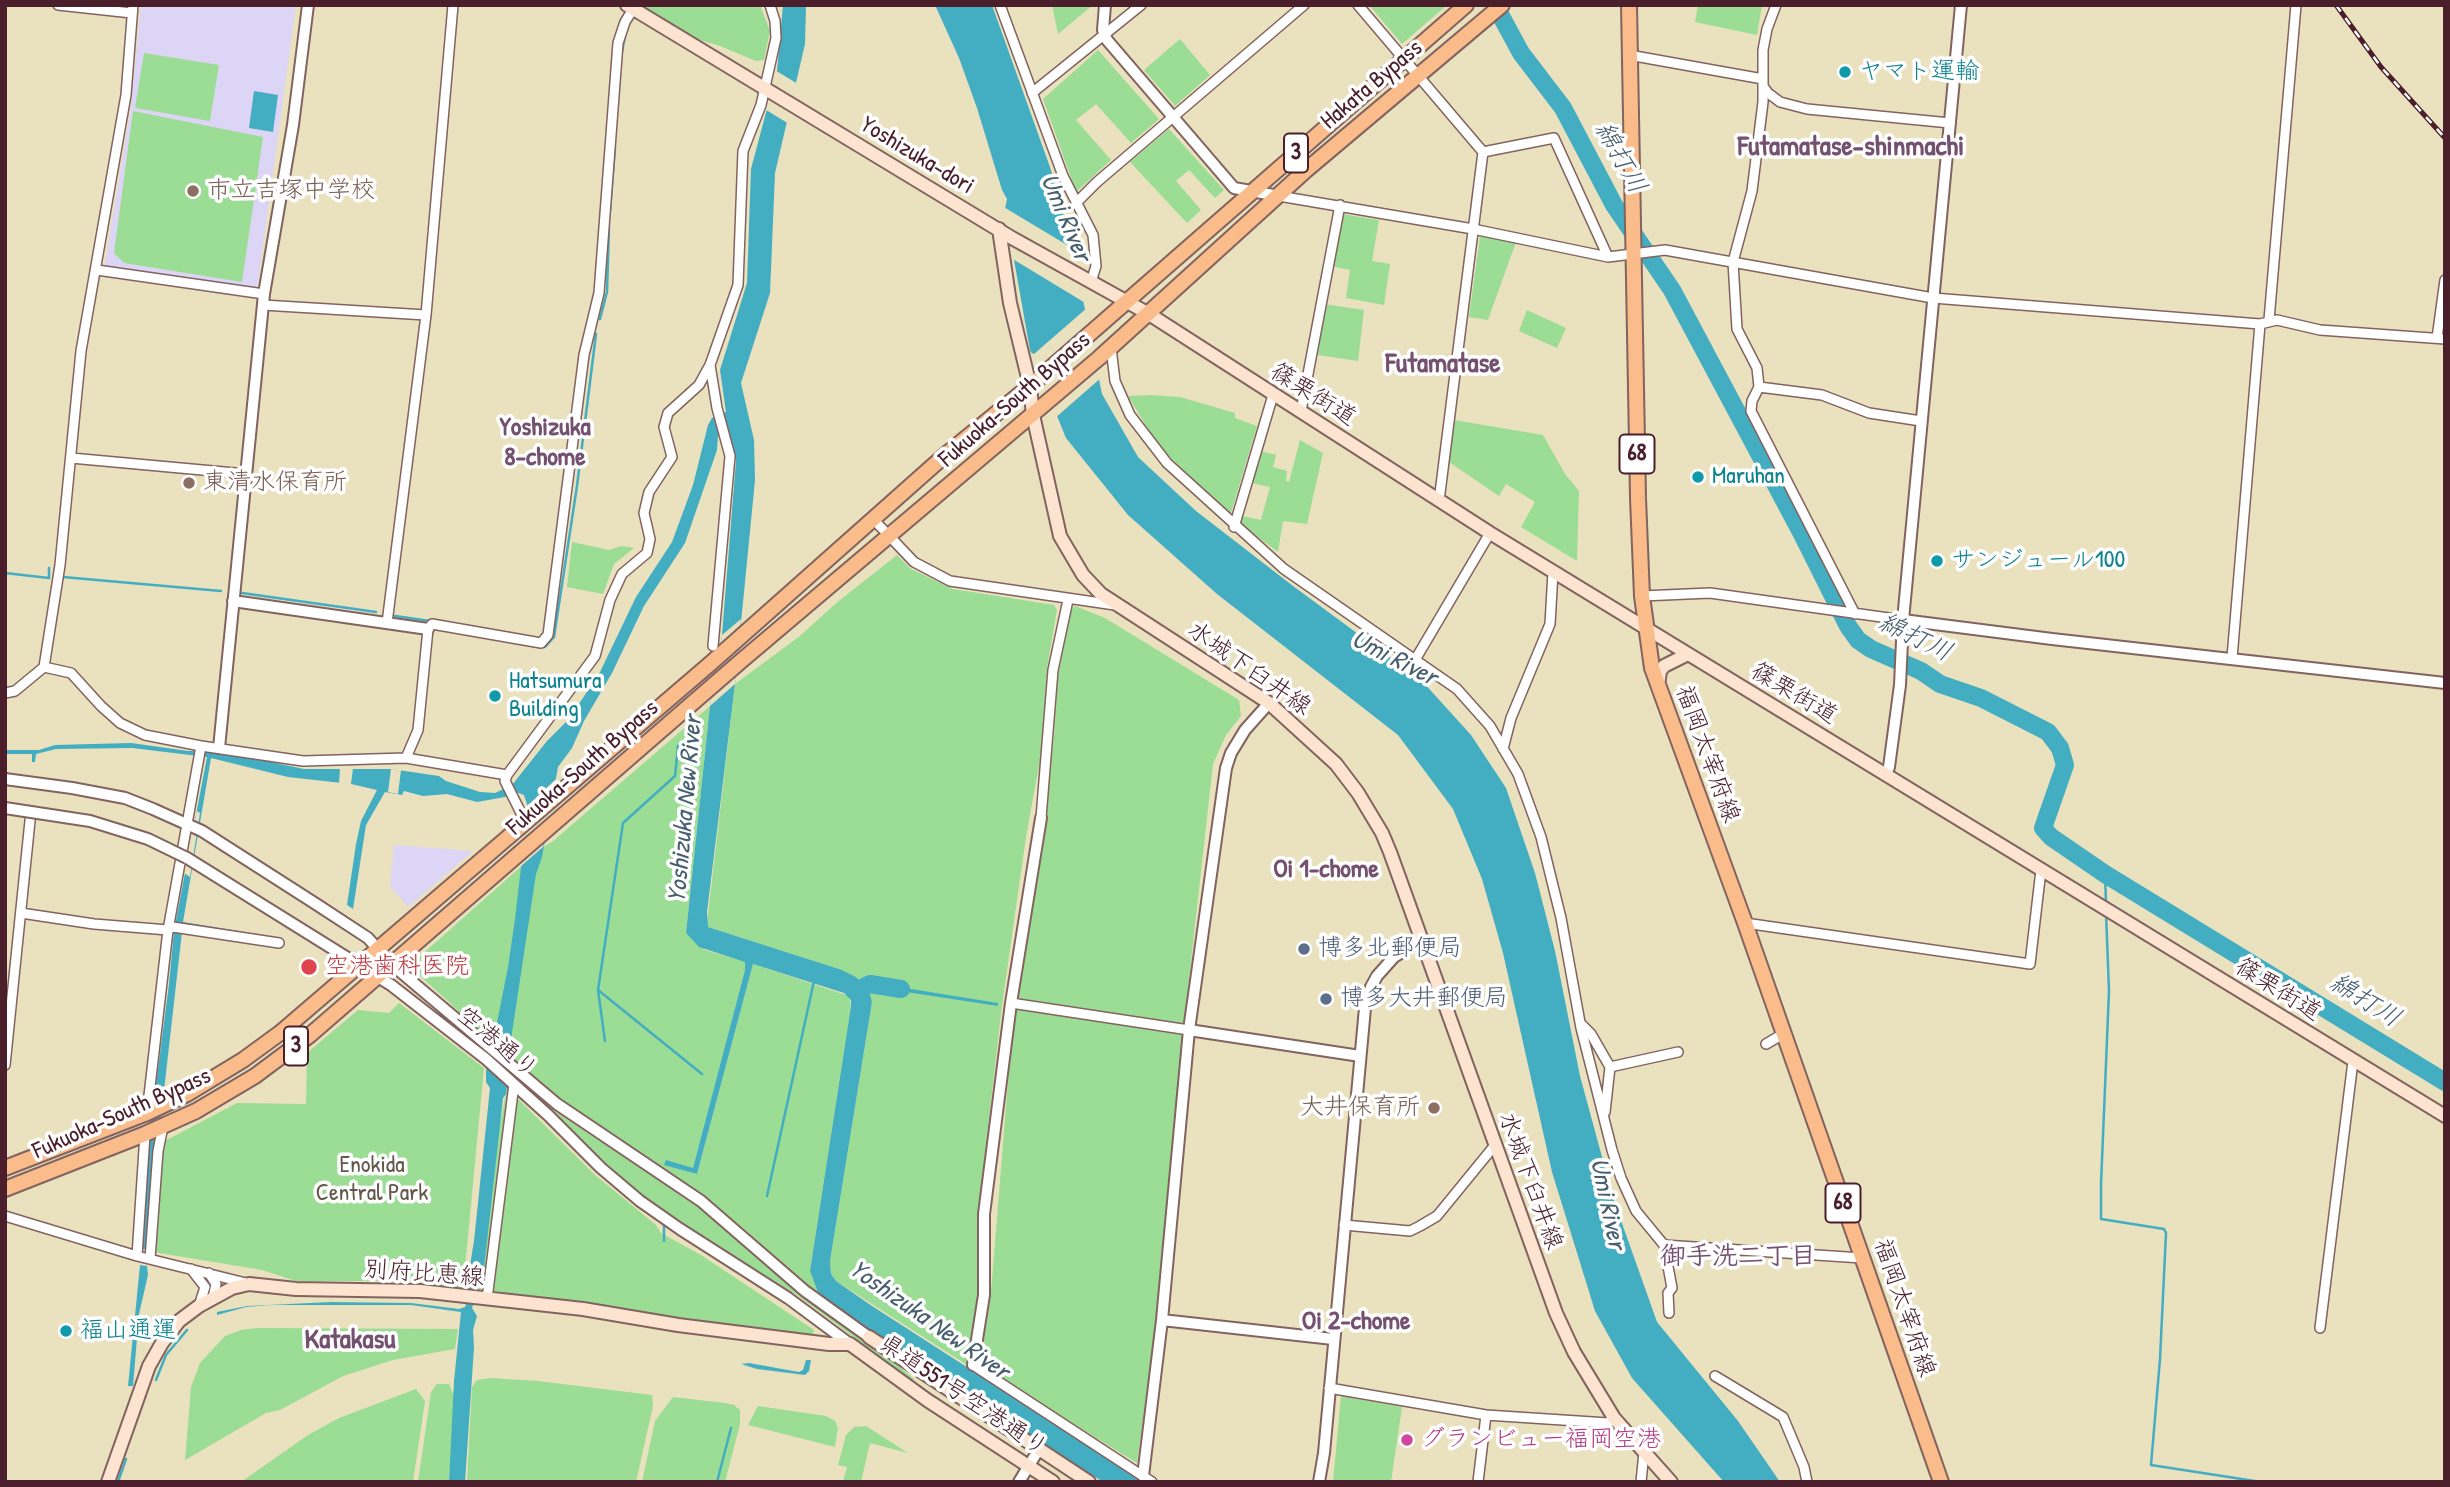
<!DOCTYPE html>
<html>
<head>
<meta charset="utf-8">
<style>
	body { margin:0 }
	#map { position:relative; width:2450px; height:1487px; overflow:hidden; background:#eae1bf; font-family:"Patrick Hand",sans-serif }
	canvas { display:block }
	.frame { position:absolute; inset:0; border:7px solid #4a1f2b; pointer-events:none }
</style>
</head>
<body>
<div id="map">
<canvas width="2450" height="1487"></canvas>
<div class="frame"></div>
</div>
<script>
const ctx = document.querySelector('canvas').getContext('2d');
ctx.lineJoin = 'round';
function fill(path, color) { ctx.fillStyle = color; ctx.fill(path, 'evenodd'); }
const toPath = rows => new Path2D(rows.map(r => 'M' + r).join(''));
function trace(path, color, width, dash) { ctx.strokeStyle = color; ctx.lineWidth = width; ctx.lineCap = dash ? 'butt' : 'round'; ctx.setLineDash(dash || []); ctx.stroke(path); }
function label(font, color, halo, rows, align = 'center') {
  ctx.font = font + ' "Patrick Hand","Klee One",sans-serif'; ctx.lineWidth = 7; ctx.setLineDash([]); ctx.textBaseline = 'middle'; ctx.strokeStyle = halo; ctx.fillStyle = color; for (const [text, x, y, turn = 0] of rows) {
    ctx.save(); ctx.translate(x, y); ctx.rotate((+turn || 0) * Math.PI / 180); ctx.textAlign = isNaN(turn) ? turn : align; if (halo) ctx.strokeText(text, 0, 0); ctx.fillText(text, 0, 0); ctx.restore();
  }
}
fill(toPath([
	[141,5,296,5,257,290,104,269,130,114],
	[394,845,473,851,408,907,390,886]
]), '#ddd5f6');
fill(toPath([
	[639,5,760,5,770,31,764,60,756,61,720,46,690,37],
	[1052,5,1093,5,1058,34],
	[1369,5,1447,5,1402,44],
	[1698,5,1762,5,1757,35,1695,22],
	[1180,39,1210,75,1175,106,1144,70],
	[1098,50,1159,119,1131,143,1096,104,1076,120,1111,160,1076,192,1043,99],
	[144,53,219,65,210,121,135,108],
	[133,111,263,137,242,282,124,263,114,253],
	[1169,129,1224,190,1215,198,1189,170,1176,181,1201,210,1187,223,1130,162],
	[1341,214,1379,220,1372,261,1390,264,1384,305,1346,298,1350,270,1331,266],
	[1480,236,1516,242,1488,320,1469,317],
	[1324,304,1364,310,1358,361,1318,355],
	[1527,310,1566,328,1557,348,1519,331],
	[1150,395,1180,397,1235,413,1235,418,1257,426,1230,516,1158,445,1128,396],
	[1454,420,1543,435,1565,474,1579,491,1577,561,1521,527,1535,502,1506,484,1499,496,1449,462],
	[1300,440,1323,453,1307,524,1283,521,1278,552,1240,524,1242,516,1261,520,1270,487,1251,483,1261,451,1276,455,1273,467,1287,471,1286,481,1289,482],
	[572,542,609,550,621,546,634,548,614,564,603,594,567,587],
	[897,555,911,569,953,589,1054,605,1057,610,1047,668,1041,754,1026,837,1002,1006,982,1178,979,1295,967,1365,836,1281,831,1274,830,1261,872,1002,866,985,856,977,842,970,708,927,707,923,735,684,800,636,835,604],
	[1075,606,1105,618,1239,700,1241,716,1226,735,1213,764,1184,1024,1017,998,1047,799,1054,736,1058,676,1071,609],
	[710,706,686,933,705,950,746,962,745,970,693,1169,666,1160,669,1166,697,1174,753,964,849,996,851,1006,810,1271,829,1301,840,1311,791,1273,743,1228,704,1196,542,1086,478,1031,448,1001,409,966,543,847,552,842],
	[399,1003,484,1068,463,1289,407,1281,296,1281,262,1270,153,1252,161,1143,237,1103,306,1104,307,1053,358,1010,389,1013],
	[1014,1008,1183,1035,1157,1314,1137,1463,980,1366,991,1292],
	[507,1088,595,1175,656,1225,661,1233,701,1255,814,1330,812,1337,467,1287],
	[553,1110,697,1206,795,1290,884,1353,914,1379,913,1381,797,1295,675,1219,643,1196,604,1163],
	[257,1328,260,1328,458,1329,455,1349,393,1360,343,1376,280,1410,266,1413,185,1460,191,1387,200,1363,225,1336,241,1330],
	[491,1378,538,1381,652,1395,653,1406,636,1482,467,1482,472,1387,477,1380],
	[437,1384,449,1384,454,1396,449,1482,418,1482,431,1392],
	[416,1389,425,1401,413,1482,241,1482,308,1435,339,1418],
	[1341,1396,1402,1407,1391,1482,1333,1482],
	[673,1397,725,1403,734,1405,740,1410,740,1424,725,1482,642,1482,655,1421],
	[758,1406,826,1416,835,1421,838,1428,835,1447,748,1425],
	[866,1426,908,1453,870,1443,861,1482,843,1482,847,1467,838,1465,846,1435,854,1427]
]), '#9bdd94');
fill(toPath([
	[783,5,806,5,805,44,775,173,770,293,741,383,754,440,755,480,735,684,707,912,708,927,842,970,856,977,869,990,872,1002,830,1261,831,1274,836,1281,869,1304,1145,1482,1103,1482,890,1344,840,1311,818,1292,810,1271,851,1006,851,1000,844,993,753,964,697,1174,664,1165,666,1160,693,1168,745,970,745,962,699,947,686,933,710,706,722,635,736,461,729,435,718,436,717,450,685,543,644,606,612,673,584,721,572,748,558,767,542,857,536,874,510,1046,511,1059,506,1094,503,1098,483,1277,472,1308,477,1316,473,1330,474,1347,465,1482,449,1482,454,1381,461,1312,411,1305,271,1305,246,1307,217,1315,217,1312,247,1306,331,1302,411,1303,459,1309,465,1307,470,1292,467,1283,474,1241,490,1088,486,1082,486,1071,490,1042,495,1033,508,967,515,919,528,807,524,795,516,792,505,797,477,802,447,794,423,796,404,791,402,795,385,792,366,825,353,909,347,905,356,844,361,821,377,790,351,784,288,777,211,758,183,922,281,938,282,941,182,932,146,1249,141,1249,148,1147,169,984,174,931,207,757,132,748,56,749,36,754,35,762,32,762,32,754,5,754,5,750,39,750,55,745,131,743,188,751,219,751,304,769,391,769,439,776,446,781,480,792,495,793,512,785,547,741,569,719,600,672,636,597,672,542,693,485,708,425,712,418,726,412,720,370,747,283,751,169,777,71],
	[935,5,992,5,1051,170,1073,250,1102,394,1138,457,1196,511,1293,586,1422,681,1471,735,1506,788,1535,873,1555,951,1580,1076,1614,1201,1657,1322,1738,1421,1780,1482,1724,1482,1632,1378,1595,1311,1552,1172,1503,953,1482,879,1453,809,1398,735,1217,594,1128,515,1066,438,1030,350,1005,209,1007,199,1002,190,977,108,959,58],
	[254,91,278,95,273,132,249,128],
	[880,984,998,1003,998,1006,880,988],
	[140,1265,147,1266,148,1275,139,1314,133,1386,128,1386],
	[806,1360,811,1360,809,1371,805,1375,757,1369,741,1364,749,1363,799,1372,803,1370]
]), '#43adc2');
fill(toPath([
	[773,69,798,84,789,124,763,108],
	[1002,206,1077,251,1087,304,1011,258],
	[1088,307,1102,377,1054,419,1030,352,1034,354],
	[741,619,735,684,710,706,722,635],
	[340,768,353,768,351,784,339,784],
	[391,769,401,770,398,794,388,792],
	[558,777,543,847,520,867,528,809,526,807],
	[197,811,200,813,190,877,184,873]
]), '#eae1bf');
trace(toPath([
	[621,57,625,36],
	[610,211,615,147],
	[600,319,607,292,609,226],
	[5,573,49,578,49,568],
	[63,577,221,591],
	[242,593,376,612],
	[395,616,430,621],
	[545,647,554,637,577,486,596,334],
	[690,739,678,746,675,776,623,823,598,990,702,1074],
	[2105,874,2106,903],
	[2106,913,2109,991,2101,1184,2101,1219,2164,1229,2166,1233,2160,1359,2151,1465,2261,1482],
	[864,985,882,986],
	[598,990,605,1041],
	[767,1196,814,981],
	[664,1223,664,1241],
	[156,1380,166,1355,187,1330],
	[118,1482,126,1459],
	[717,1482,731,1428]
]), '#43adc2', 2.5);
trace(toPath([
	[1495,5,1521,53,1563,108,1614,205,1672,290,1802,534,1848,626,1858,640,1871,649,1921,671,1940,684,1981,698,2048,732,2060,748,2065,765,2043,828,2051,837,2105,874,2445,1082],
	[858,990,870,984,901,989]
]), '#43adc2', 18);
const minor = toPath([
	[58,5,132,13],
	[1000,5,1063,176,1093,235,1096,266,1091,282],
	[1358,5,1483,152,1439,501],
	[1776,5,1767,29,1763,50,1763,102,1752,191,1733,262,1737,329,1757,368,1759,387,1752,401,1751,411,1855,614],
	[1629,55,1763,79],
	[1763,86,1768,93,1780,102,1807,109,1950,123],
	[1032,93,1141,5],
	[1483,152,1554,138,1608,257],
	[1279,196,1473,229,1608,257,1665,250,1933,298,2260,324,2277,320,2320,330,2445,339],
	[1076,203,1097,182,1304,5],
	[97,270,264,294],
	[263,305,426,315],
	[2269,320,2296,5],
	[2437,338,2445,280],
	[1111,348,1115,381,1130,415,1167,463,1284,569,1457,689,1490,726,1518,774,1541,837,1561,918,1581,1028,1612,1150,1621,1178,1636,1211,1664,1245,1672,1288,1668,1293,1669,1313],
	[710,365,717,408,730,456,713,646],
	[1759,387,1822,395,1869,413,1921,421],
	[1301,411,1340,205],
	[71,458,246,474],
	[874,520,914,562,950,581,1115,605],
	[1234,527,1273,395],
	[1642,596,1710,593,1903,620],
	[387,623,426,315,453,5],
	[2232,658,2260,324],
	[1415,660,1490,533],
	[44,667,60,565,81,351,126,95,133,5],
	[5,693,15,691,44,667,71,673,101,706,120,723,145,735,201,746,303,761,406,758,507,775],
	[1503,749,1511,718,1550,624,1553,572],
	[406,758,418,730,428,629,432,624,541,643,548,635,584,355,599,293,618,43,625,22,633,9],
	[1041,818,1053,670,1068,600],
	[525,821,505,781,507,775,595,656,610,600,622,574,647,553,650,539,644,513,649,492,672,457,664,427,668,413,699,385,710,365,738,285,743,151,761,105,776,38,775,21,770,5],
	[21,913,94,924,168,930,173,927,279,943],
	[1745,923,2030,964,2041,870],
	[1011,1003,1189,1030],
	[1581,1024,1591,1034,1610,1067,1605,1112],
	[1766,1044,1783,1034],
	[5,1065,31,811],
	[1610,1067,1678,1052],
	[147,1113,168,930,201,746],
	[5,1216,137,1256,246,1283],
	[1344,1225,1410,1231,1420,1226,1437,1216,1495,1145],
	[1664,1245,1862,1258],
	[137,1256,145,1134],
	[150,1259,158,1151,163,1126],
	[191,1269,205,1287,199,1306],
	[209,1273,216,1284,213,1298],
	[487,1299,514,1084],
	[2320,1328,2353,1061],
	[973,1365,1152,1482],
	[1715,1376,1783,1417,1804,1467,1807,1482],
	[1329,1388,1486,1415,1608,1423,1614,1418],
	[1478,1482,1486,1415],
	[1641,1482,1644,1452]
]);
const tertiary = toPath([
	[1105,5,1103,30,1107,40,1234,188,1279,196],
	[233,601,428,629],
	[1903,620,2052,639,2445,683],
	[219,748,264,294,293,125,308,5],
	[1886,774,1889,767,1900,685,1903,620,1961,5],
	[5,779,72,788,125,798,153,809,202,831,316,904,368,938,390,963,557,1104,701,1201,805,1291,869,1337],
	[187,858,391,985,486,1059,548,1115,601,1168,640,1201,680,1229,788,1298,850,1344],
	[1189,1030,1360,1056],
	[1162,1320,1333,1339],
	[973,1365,984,1295,984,1214,1011,1003,1041,818],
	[1143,1476,1162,1320,1189,1030,1226,768,1231,753,1245,730,1269,703],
	[1019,1482,1039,1449],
	[1319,1482,1324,1453,1365,1008,1371,987,1377,976,1394,957,1420,941]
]);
const secondary = toPath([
	[627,5,1012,238,1149,314,1490,533,2445,1116],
	[999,229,1010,303,1030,386,1033,415,1060,536,1083,575,1101,594,1269,703,1336,764,1358,793,1382,833,1390,852,1556,1313,1574,1352,1614,1418,1671,1482],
	[1658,686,1660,671,1664,666,1688,654],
	[869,1337,1089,1482],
	[108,1482,149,1366,162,1343,179,1321,199,1306,232,1288,249,1284,296,1289,420,1291,583,1309,678,1325,829,1344,850,1344,927,1400,1053,1482]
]);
const primary = toPath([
	[1629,5,1638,498,1642,596,1652,668,1745,923,1941,1482]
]);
const trunk = toPath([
	[5,1168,147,1113,187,1094,243,1060,280,1033,711,663,943,457,1030,386,1466,5],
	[5,1189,145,1134,196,1111,255,1076,310,1035,741,661,1099,358,1305,171,1502,5]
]);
trace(minor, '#82635f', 12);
trace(tertiary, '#82635f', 14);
trace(secondary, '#82635f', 16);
trace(primary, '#82635f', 18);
trace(trunk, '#82635f', 18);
trace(minor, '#fff', 9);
trace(tertiary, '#fff', 10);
trace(secondary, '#fde4d0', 12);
trace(primary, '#f9bc8a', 14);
trace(trunk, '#f9bc8a', 14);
const rail = toPath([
	[2336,5,2381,67,2445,138]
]);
trace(rail, '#4a1f2b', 5);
trace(rail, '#fff', 2.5, [8]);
const tertiaryBridge = toPath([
	[5,808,90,821,148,839,187,858]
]);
trace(tertiaryBridge, '#82635f', 14, []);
trace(tertiaryBridge, '#fff', 10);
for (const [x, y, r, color] of [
	[1845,72,7,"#0f9aa8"],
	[193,191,7,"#8d6e63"],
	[1698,477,7,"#0f9aa8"],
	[189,483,7,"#8d6e63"],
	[1937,561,7,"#0f9aa8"],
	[495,696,7,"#0f9aa8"],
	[1304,949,7,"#5c6f8a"],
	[309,967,9,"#e0444e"],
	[1326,999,7,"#5c6f8a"],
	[1434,1108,7,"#8d6e63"],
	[66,1331,7,"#0f9aa8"],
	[1407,1440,7,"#d1479c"]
]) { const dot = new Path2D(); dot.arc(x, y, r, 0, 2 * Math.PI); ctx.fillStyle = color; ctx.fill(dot); trace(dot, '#fff', 2.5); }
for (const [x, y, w] of [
	[1296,153,24],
	[1637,454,35],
	[296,1046,24],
	[1843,1203,35]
]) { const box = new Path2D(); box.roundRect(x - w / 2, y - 19.5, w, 39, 5); ctx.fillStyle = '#fff'; ctx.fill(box); trace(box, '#4a1f2b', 2); }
label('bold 23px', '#4a1f2b', null, [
	["3",1296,153],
	["68",1637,454],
	["3",296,1046],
	["68",1843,1203]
]);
label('24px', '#0d838f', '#fff', [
	["ヤマト運輸",1859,72],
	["Maruhan",1712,477],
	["サンジュール100",1951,561],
	["Hatsumura",509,682],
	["Building",509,710],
	["福山通運",80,1331]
], 'left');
label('24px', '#4a1f2b', '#fff', [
	["Hakata Bypass",1372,85,-40],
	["Yoshizuka-dori",917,156,31],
	["篠栗街道",1313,395,32],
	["Fukuoka-South Bypass",1015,400,-41],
	["水城下臼井線",1249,669,35],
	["篠栗街道",1794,694,31],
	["福岡太宰府線",1707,754,70],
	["Fukuoka-South Bypass",583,768,-41],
	["篠栗街道",2278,990,32],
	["空港通り",497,1043,40],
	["Fukuoka-South Bypass",122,1114,-24],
	["水城下臼井線",1530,1181,70],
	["別府比恵線",424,1274,4],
	["福岡太宰府線",1904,1308,71],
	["県道551号空港通り",963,1396,34]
]);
label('24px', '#785e54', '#fff', [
	["市立吉塚中学校",207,191],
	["東清水保育所",203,483],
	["大井保育所",1420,1108,"right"]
], 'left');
label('24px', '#4e5e75', '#fff', [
	["博多北郵便局",1318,949],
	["博多大井郵便局",1340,999]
], 'left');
label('24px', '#be3a42', '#fff', [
	["空港歯科医院",325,967]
], 'left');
label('24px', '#62584a', '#fff', [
	["Enokida",372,1166],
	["Central Park",372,1194]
]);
label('24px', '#b23c85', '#fff', [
	["グランビュー福岡空港",1421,1440]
], 'left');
label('italic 26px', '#475f6f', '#fff', [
	["綿打川",1620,158,61],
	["Umi River",1065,218,67],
	["綿打川",1915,638,26],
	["Umi River",1394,659,27],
	["Yoshizuka New River",686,809,-85],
	["綿打川",2365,1001,32],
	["Umi River",1607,1204,78],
	["Yoshizuka New River",929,1321,35]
]);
label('bold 26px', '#755170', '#fff', [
	["Yoshizuka",545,428],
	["8-chome",545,458],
	["Oi 1-chome",1326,870],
	["御手洗二丁目",1738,1257],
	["Oi 2-chome",1356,1322]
]);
label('bold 28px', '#755170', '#fff', [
	["Futamatase-shinmachi",1851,148],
	["Futamatase",1443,365],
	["Katakasu",350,1341]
]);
</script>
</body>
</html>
